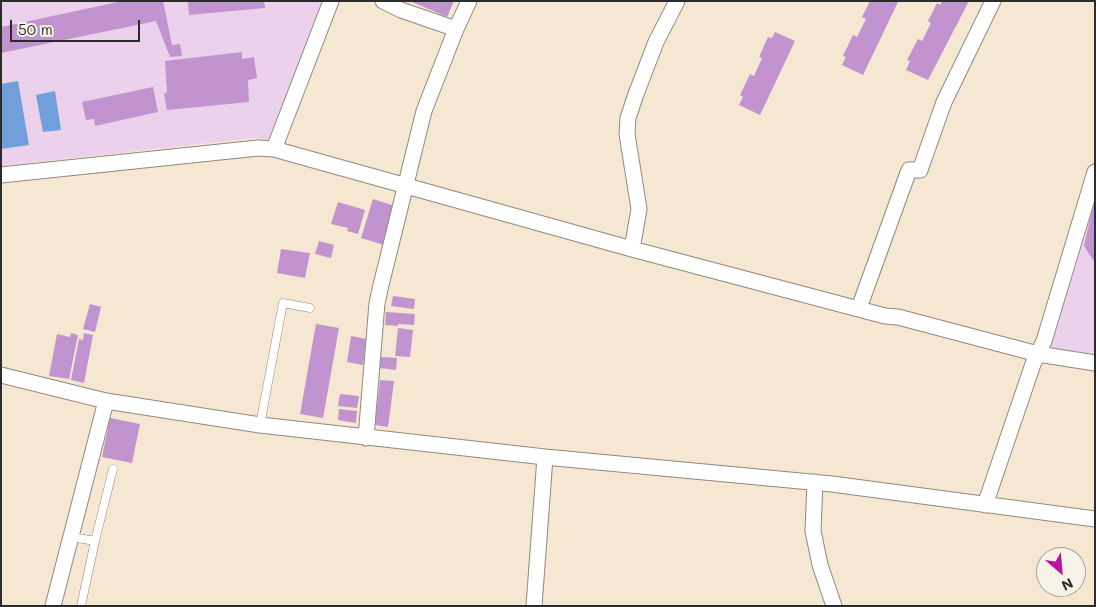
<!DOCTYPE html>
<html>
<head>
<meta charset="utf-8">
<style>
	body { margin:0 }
	#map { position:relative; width:1096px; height:607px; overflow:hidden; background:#f5e7d2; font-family:Mali,sans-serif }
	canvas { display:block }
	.frame { position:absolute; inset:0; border:2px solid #2b2b2b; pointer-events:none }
	.north { position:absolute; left:1036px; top:547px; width:50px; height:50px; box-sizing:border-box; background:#f7f3e8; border:1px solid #a5a39c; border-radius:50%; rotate:153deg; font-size:14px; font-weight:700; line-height:20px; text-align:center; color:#2b2b2b }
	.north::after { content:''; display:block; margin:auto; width:18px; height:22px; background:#b5179e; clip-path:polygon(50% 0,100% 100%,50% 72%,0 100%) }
	.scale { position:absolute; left:10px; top:20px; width:130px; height:22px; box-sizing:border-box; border:2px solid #2b2b2b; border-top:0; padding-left:6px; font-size:15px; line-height:18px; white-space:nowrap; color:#2b2b2b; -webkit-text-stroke:4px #f7f3e8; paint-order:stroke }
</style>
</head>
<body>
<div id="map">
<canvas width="1096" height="607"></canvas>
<div class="frame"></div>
<div class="north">N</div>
<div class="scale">50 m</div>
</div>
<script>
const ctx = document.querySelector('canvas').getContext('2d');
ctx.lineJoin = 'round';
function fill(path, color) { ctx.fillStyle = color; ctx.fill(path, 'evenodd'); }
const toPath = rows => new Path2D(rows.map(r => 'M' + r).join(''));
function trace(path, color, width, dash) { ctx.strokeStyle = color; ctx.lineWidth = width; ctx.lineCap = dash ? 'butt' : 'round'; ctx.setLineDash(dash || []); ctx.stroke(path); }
fill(toPath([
	[1,1,322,1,270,140,254,138,1,166],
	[1095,192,1095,358,1053,350,1049,343]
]), '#ebd1eb');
fill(toPath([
	[18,81,29,145,1,149,1,84],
	[55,91,61,130,43,132,36,95]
]), '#709fd9');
fill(toPath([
	[123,1,163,1,172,45,180,44,182,56,170,57,156,21,1,53,1,27],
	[188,1,264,1,265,8,189,15],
	[410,1,454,1,447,17],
	[870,1,898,2,863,75,842,65,846,57,843,56,853,35,857,37,866,19,862,17],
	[942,1,969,1,928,80,906,70,910,61,907,60,918,39,922,41,931,23,928,21,937,3,940,5],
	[775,32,795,41,760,115,739,105,743,97,740,95,750,74,754,76,762,58,759,57,768,37,772,38],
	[242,52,242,59,254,57,257,78,248,80,249,102,167,110,164,94,167,92,165,61],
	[153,87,158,112,95,126,94,119,86,120,82,102],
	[373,199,395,206,384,245,361,238],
	[338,202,365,210,358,234,347,231,348,228,331,224],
	[1094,202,1095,202,1095,263,1084,246],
	[319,241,334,245,331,258,315,254],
	[281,249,310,253,305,278,277,273],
	[393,296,415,299,414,309,391,306],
	[90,304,101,307,95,332,83,329],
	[386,312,415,314,414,325,398,324,398,326,385,325],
	[316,324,339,328,323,418,300,414],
	[398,328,413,330,410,357,395,356],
	[71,333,78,335,69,379,49,376,57,334,70,337],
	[84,333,93,335,84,383,71,380,79,339,83,340],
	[351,336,366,339,363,365,347,362],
	[381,357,397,358,396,370,380,368],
	[380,380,394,381,388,427,375,425],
	[340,394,359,396,357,408,338,406],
	[339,409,357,411,356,423,338,420],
	[110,418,140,424,132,463,102,457]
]), '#c193cf');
const lane = toPath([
	[260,425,283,303,310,308],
	[72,537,95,541],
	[81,606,95,541,113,469]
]);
const street = toPath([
	[383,1,401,10,456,29],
	[274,149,331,1],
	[1,175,258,148,274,149,632,249,885,316,898,317,1038,354,1095,363],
	[632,249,639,209,627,134,628,118,636,94,656,42,677,1],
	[859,308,909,170,920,170,944,102,993,1],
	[1,375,106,401,260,425,545,457,832,484,1095,519],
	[366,438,377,303,381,285,424,111,456,29,469,1],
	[815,482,813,531,820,565,834,606],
	[985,505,1033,364,1044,341,1095,172],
	[53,606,106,401],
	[534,606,545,457]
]);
trace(lane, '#90897e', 9);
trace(street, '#90897e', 17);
trace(lane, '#fff', 8);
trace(street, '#fff', 15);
</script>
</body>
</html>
